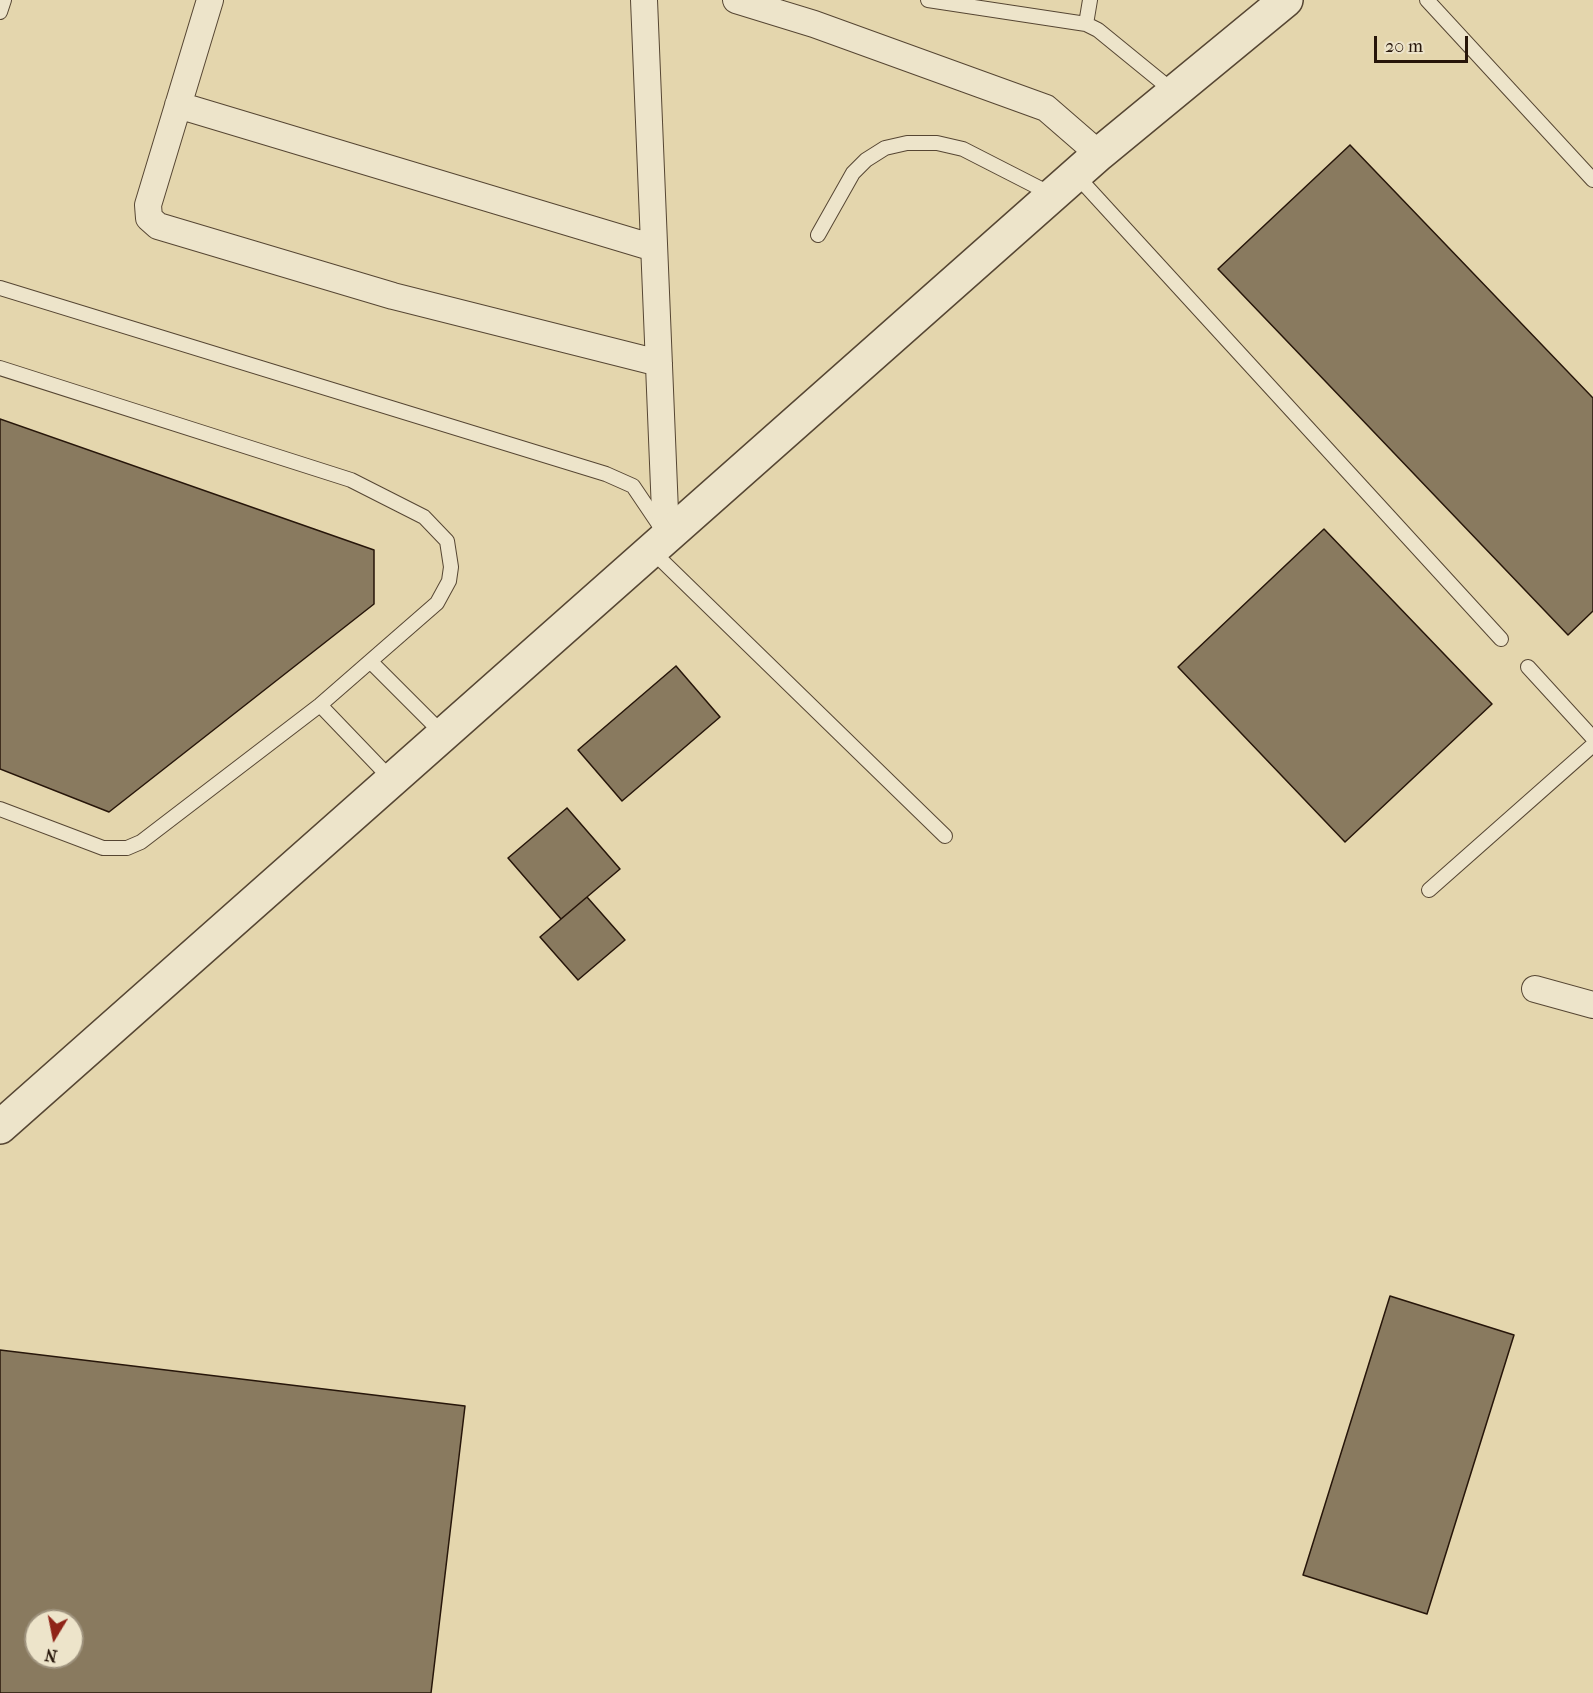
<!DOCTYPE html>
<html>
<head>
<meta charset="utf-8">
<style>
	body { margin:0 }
	#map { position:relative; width:1593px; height:1693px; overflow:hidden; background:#e4d6ad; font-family:"IM FELL French Canon",serif }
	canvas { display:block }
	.north { position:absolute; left:24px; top:1609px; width:60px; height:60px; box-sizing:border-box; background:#ede4ca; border:2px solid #9e927d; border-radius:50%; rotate:190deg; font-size:16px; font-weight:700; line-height:24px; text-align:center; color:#27160a }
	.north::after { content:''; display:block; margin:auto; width:21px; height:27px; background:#8f2418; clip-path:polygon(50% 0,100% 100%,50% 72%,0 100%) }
	.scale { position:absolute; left:1374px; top:36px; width:94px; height:27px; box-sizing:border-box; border:3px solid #27160a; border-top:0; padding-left:8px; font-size:18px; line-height:21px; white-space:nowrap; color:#27160a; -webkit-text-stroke:4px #ede4ca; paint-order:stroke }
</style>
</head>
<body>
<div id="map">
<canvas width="1593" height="1693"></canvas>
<div class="north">N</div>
<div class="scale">20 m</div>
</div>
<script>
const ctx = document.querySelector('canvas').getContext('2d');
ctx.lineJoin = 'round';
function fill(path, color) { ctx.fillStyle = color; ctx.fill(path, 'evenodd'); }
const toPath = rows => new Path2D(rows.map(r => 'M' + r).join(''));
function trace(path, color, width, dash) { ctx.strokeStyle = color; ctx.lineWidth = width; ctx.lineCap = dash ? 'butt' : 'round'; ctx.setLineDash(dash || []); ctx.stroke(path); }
const building = toPath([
	[1350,145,1593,398,1593,611,1568,635,1218,269,1350,145],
	[0,419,374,550,374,604,109,812,0,769,0,419],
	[1324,529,1492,704,1345,842,1178,667,1324,529],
	[676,666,720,717,622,801,578,750,676,666],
	[567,808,620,869,561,919,508,858,567,808],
	[587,897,625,940,578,980,540,937,587,897],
	[1390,1296,1514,1335,1427,1614,1303,1575,1390,1296],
	[0,1350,465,1406,431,1693,0,1693,0,1350],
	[36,1621,72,1621,72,1657,36,1657,36,1621]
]);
fill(building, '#897a5f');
trace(building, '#27160a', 1.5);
const service = toPath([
	[928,0,1086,24,1098,30,1174,92],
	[1427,0,1593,180],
	[0,12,4,0],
	[1086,24,1090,0],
	[1076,175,1501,639],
	[818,235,853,173,866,160,885,148,907,143,937,143,963,149,1053,195],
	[0,288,606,474,633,486,662,529],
	[0,368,351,480,424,517,447,541,451,567,449,581,437,603,320,705,141,842,127,848,103,848,0,809],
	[651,550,945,836],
	[371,662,443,734],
	[1528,667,1593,738],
	[320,705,392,780],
	[1429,890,1593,745]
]);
const minor = toPath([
	[210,0,148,205,149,218,158,226,393,296,659,363],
	[644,0,666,536],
	[736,0,814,24,1046,108,1099,154],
	[178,105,654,248],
	[1535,989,1593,1005]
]);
const tertiary = toPath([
	[0,1127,1099,154,1286,0]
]);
trace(service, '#564633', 16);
trace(minor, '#564633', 28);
trace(tertiary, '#564633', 36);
trace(service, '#ede4ca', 14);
trace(minor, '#ede4ca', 26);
trace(tertiary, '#ede4ca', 33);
</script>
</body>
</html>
